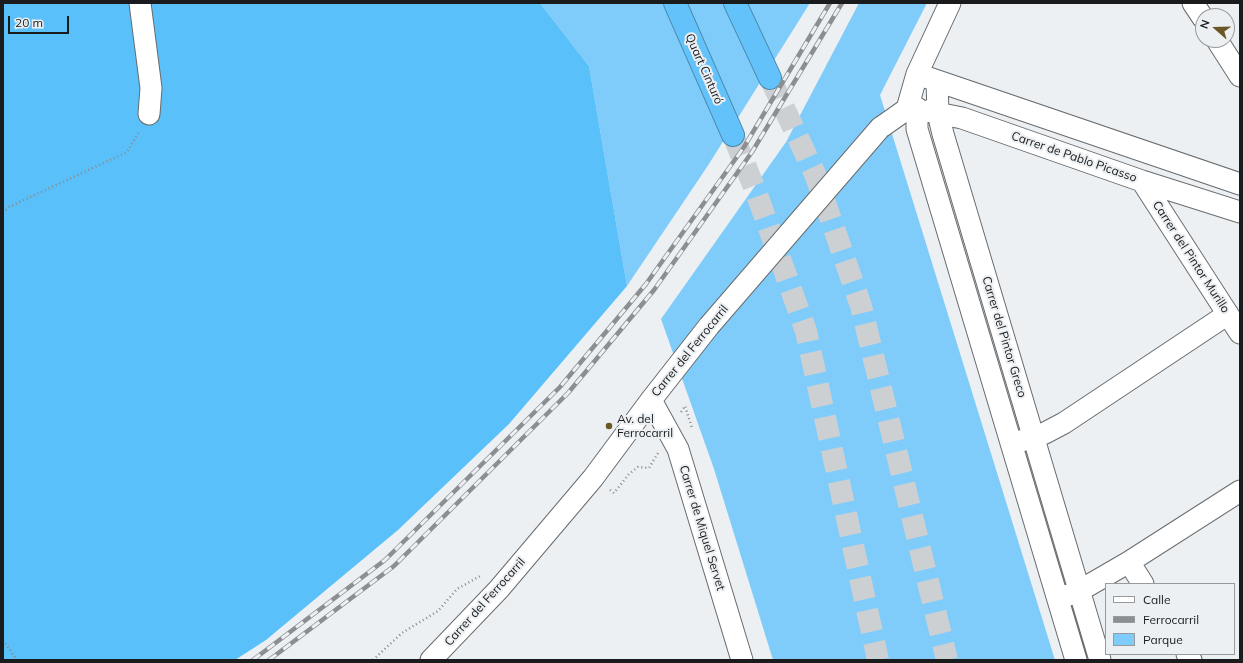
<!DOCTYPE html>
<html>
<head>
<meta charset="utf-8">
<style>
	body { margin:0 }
	#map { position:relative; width:1243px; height:663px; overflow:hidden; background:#ecf0f3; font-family:Mulish,sans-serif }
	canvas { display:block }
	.frame { position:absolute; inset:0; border:4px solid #191b1c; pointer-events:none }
	.legend { position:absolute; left:1105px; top:583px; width:130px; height:72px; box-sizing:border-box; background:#ecf0f3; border:1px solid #989b9d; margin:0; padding:5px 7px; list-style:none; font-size:12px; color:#191b1c }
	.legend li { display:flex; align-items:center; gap:8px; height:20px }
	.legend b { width:20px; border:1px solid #989b9d }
	.north { position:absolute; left:1195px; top:8px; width:40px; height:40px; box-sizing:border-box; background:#ecf0f3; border:1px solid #989b9d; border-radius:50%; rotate:290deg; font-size:11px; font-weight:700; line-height:16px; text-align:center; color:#191b1c }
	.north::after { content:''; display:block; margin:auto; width:14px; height:18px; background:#6b5726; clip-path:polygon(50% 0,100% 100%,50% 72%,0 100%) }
	.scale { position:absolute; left:8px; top:16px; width:61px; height:18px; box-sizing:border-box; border:2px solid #191b1c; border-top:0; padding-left:5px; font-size:12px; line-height:14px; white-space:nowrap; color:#191b1c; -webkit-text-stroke:3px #ecf0f3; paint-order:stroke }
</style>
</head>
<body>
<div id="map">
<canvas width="1243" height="663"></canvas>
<div class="frame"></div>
<ul class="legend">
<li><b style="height:5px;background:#fff"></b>Calle</li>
<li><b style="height:5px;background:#8c8f91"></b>Ferrocarril</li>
<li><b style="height:11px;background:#7fccfb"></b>Parque</li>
</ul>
<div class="north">N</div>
<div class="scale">20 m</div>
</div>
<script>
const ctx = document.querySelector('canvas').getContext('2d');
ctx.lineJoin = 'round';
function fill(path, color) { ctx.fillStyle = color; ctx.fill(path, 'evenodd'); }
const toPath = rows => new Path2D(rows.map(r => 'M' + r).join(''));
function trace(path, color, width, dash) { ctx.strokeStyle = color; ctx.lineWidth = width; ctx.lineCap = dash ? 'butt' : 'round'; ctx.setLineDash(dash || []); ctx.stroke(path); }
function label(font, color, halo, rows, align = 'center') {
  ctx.font = font + ' Mulish,sans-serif'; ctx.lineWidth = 4; ctx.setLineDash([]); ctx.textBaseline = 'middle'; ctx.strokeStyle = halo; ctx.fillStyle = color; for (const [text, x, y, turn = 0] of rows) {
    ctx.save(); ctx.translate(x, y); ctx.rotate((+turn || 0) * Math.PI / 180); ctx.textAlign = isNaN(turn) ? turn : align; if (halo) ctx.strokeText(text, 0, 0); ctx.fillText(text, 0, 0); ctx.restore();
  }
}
fill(toPath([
	[540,3,810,3,707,167,627,286,589,66],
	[859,3,927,3,880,95,1055,660,773,660,714,469,661,319,786,142]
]), '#7fccfb');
fill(toPath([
	[3,3,540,3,589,66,627,286,509,424,398,530,266,640,235,660,3,660]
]), '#5ac0fa');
trace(toPath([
	[770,78,815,174,861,306,947,660],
	[733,135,756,192,806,331,878,660]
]), '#ccd0d3', 22, [22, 11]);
const minor = toPath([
	[140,3,151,88,149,114],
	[1193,3,1203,18],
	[1217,40,1240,76],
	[917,74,1240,184],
	[937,81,938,113,943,134,1100,660],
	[917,108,917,129,1076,660],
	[927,111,962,118,1142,181,1240,212],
	[880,128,907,109,917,74,950,3],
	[1142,181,1240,333],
	[651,400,678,449,742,660],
	[1021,441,1045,433,1064,423,1228,314],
	[1129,562,1143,584],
	[1066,596,1079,591,1129,562,1240,491],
	[1187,654,1191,660],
	[431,660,499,589,593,478,651,400,709,326]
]);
const motorway = toPath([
	[675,3,733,135],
	[735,3,770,78]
]);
trace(minor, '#686c6f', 23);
trace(motorway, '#4a88ac', 24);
trace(toPath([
	[3,213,9,207,127,152,139,132],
	[681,412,685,406,692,428],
	[610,490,614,493,629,474,638,467,649,468,658,453],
	[3,640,17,660],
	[373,660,402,633,438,611,457,589,482,575]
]), '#878a8c', 2.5, [1, 3]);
trace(minor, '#fff', 21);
trace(motorway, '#64c2fa', 22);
const rail = toPath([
	[253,660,385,560,560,387,646,284,744,147,830,3],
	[269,660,394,566,568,393,654,290,752,152,842,3]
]);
trace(rail, '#8c8f91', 4.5);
trace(rail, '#ecf0f3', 3, [9]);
const minorBridge = toPath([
	[709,326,880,128]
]);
trace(minorBridge, '#686c6f', 23, []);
trace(minorBridge, '#fff', 21);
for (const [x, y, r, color] of [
	[609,426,4,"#6b5726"]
]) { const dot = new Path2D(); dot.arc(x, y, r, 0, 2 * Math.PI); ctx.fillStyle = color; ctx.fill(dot); trace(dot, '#ecf0f3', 1.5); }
label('12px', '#191b1c', '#ecf0f3', [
	["Quart Cinturó",704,69,66],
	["Carrer de Pablo Picasso",1074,157,19],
	["Carrer del Pintor Murillo",1191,257,57],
	["Carrer del Pintor Greco",1004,337,73],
	["Carrer del Ferrocarril",690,351,-51],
	["Carrer de Miquel Servet",702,528,73],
	["Carrer del Ferrocarril",485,602,-48]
]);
label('12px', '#191b1c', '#ecf0f3', [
	["Av. del",617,419],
	["Ferrocarril",617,433]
], 'left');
</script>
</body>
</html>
